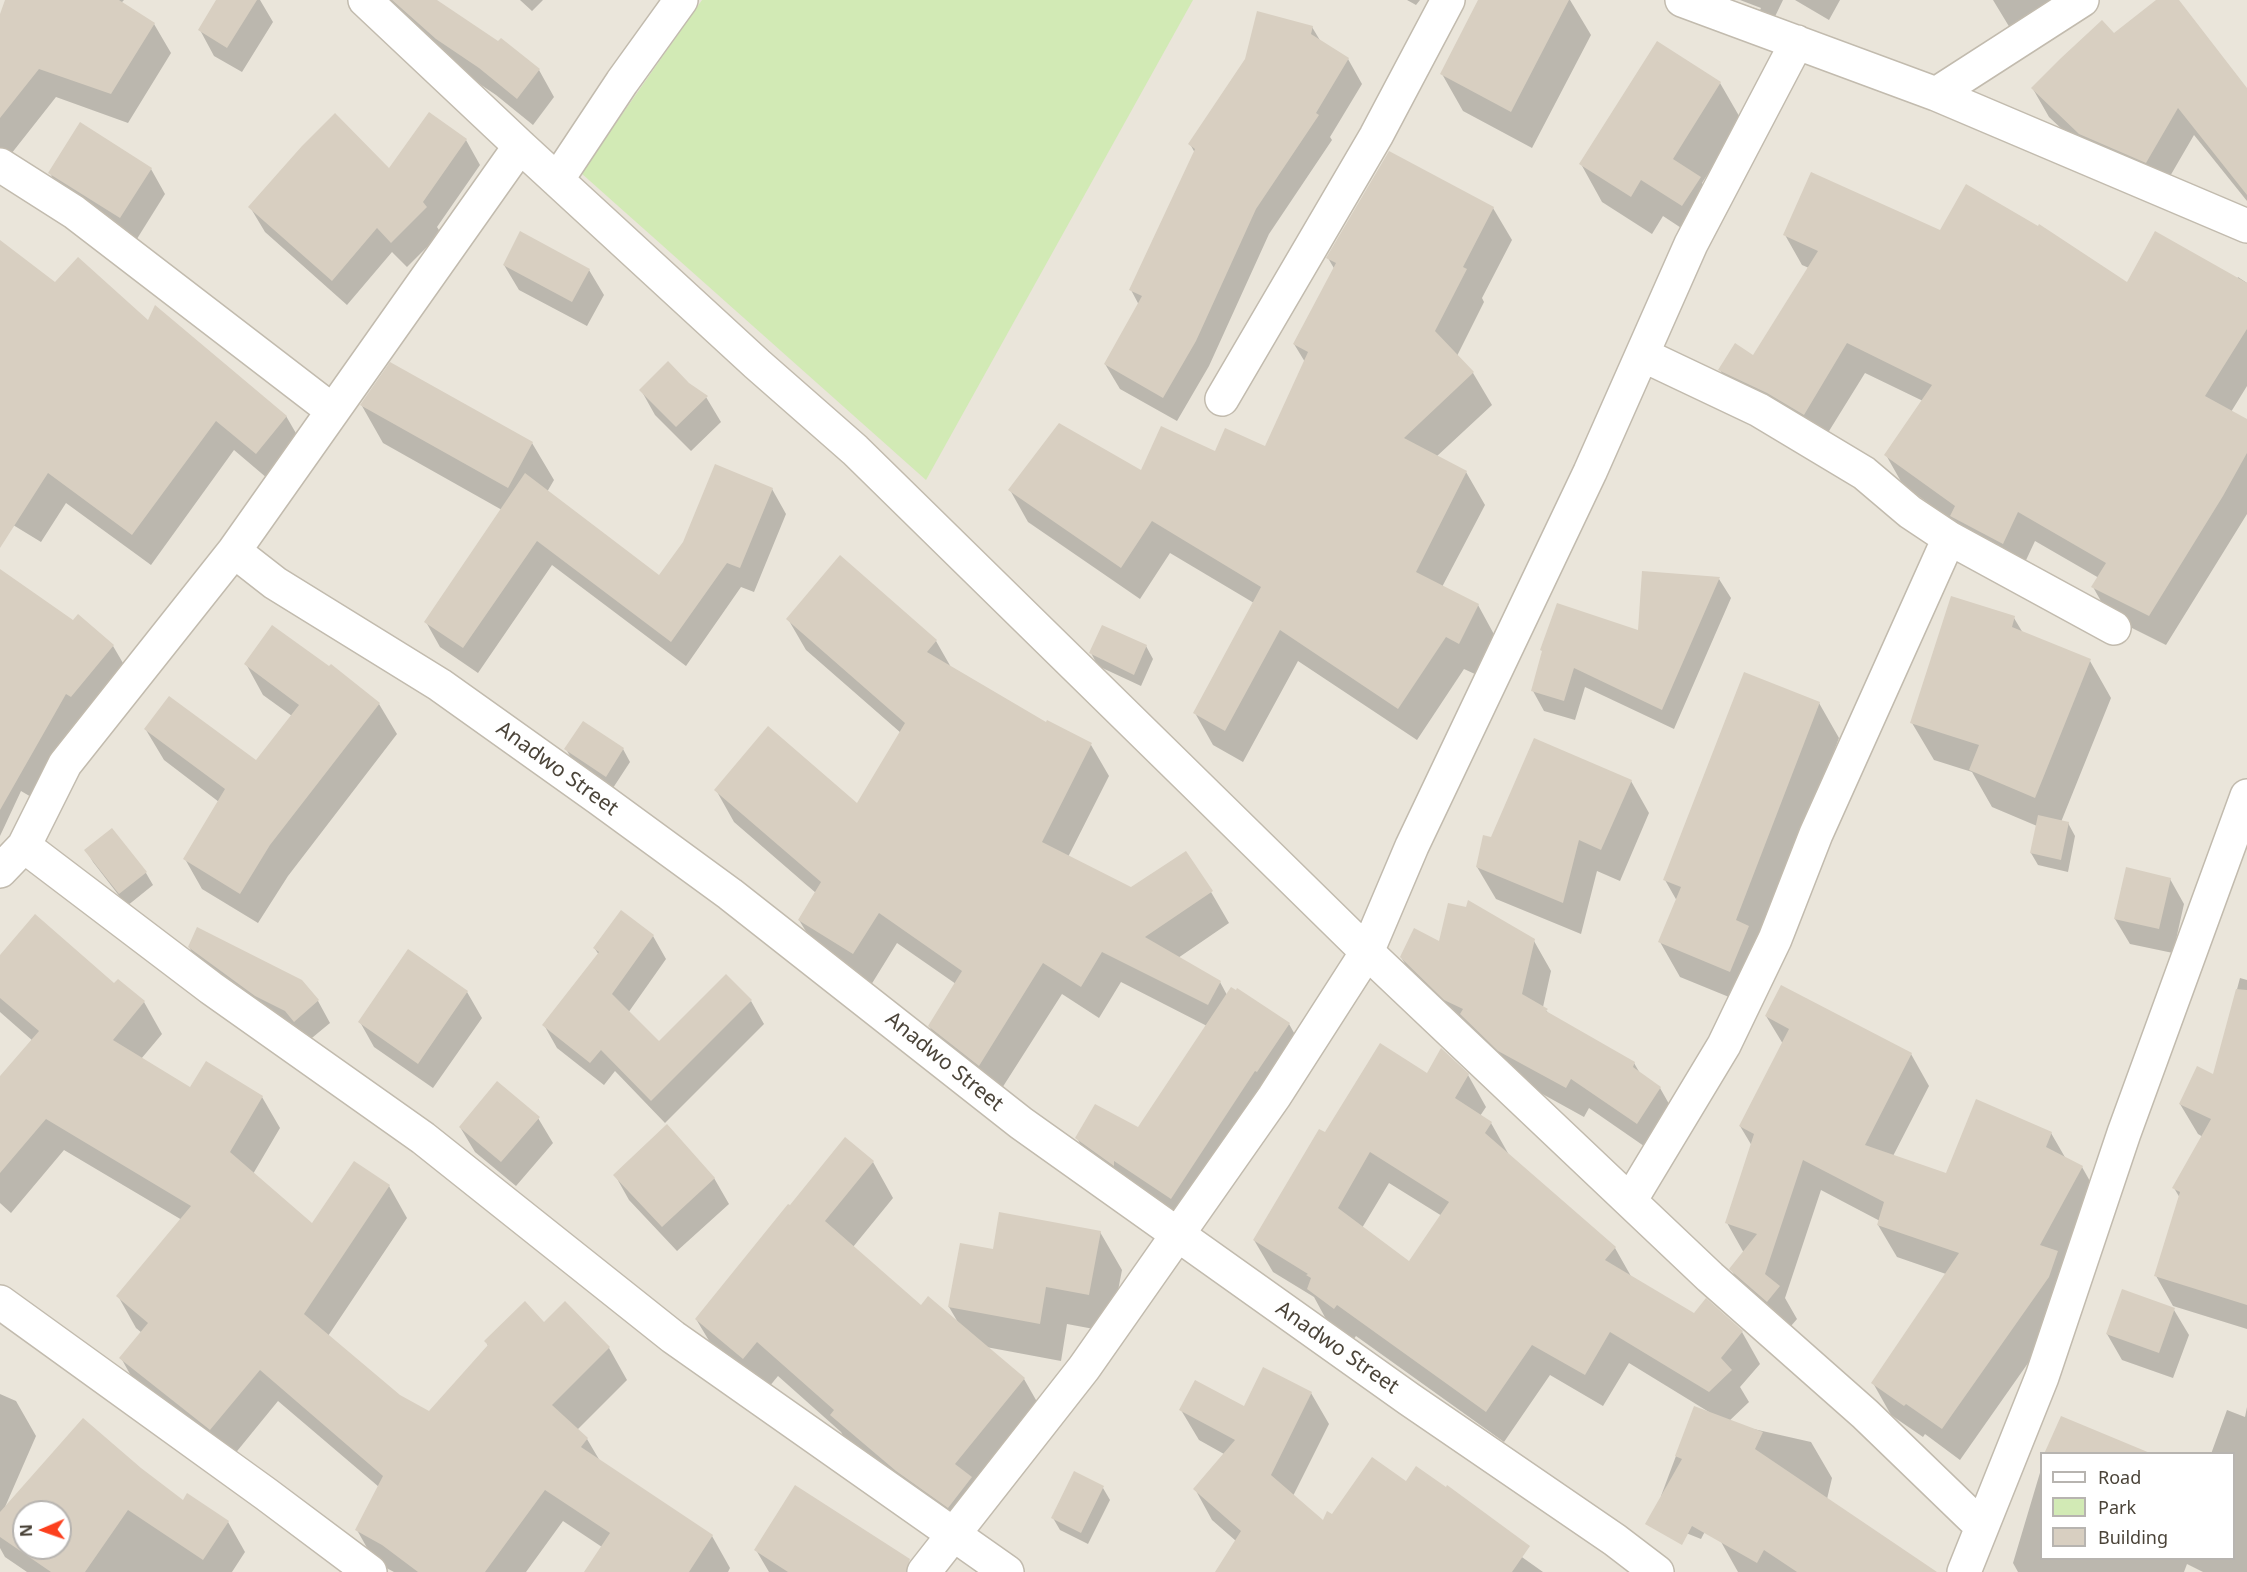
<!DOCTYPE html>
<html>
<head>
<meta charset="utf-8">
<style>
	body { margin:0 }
	#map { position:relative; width:2247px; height:1572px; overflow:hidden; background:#f6f3ec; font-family:"Noto Sans",sans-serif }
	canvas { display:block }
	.legend { position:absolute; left:2040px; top:1452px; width:195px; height:108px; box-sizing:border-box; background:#fff; border:2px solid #b7b4b0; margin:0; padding:8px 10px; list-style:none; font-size:18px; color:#4b4439 }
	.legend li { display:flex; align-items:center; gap:12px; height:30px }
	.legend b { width:30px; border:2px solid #b7b4b0 }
	.north { position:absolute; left:12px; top:1500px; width:60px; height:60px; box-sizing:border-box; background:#fff; border:2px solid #b7b4b0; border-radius:50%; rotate:268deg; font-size:16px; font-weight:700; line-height:24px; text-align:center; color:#4b4439 }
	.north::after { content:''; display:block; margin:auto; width:21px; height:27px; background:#fc3f1d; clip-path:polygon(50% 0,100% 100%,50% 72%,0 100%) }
</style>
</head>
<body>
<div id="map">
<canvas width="2247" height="1572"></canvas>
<ul class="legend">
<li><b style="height:8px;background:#fff"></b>Road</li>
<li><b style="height:16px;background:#d2eab5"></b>Park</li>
<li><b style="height:16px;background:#d8cfc1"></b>Building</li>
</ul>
<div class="north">N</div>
</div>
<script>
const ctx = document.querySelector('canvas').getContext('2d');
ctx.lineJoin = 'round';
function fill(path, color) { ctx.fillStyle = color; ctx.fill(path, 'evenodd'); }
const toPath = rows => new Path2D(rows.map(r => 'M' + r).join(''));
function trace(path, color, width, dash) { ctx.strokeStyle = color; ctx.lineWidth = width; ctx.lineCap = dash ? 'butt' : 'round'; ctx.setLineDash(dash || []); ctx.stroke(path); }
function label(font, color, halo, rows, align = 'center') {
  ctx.font = font + ' "Noto Sans",sans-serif'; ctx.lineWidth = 6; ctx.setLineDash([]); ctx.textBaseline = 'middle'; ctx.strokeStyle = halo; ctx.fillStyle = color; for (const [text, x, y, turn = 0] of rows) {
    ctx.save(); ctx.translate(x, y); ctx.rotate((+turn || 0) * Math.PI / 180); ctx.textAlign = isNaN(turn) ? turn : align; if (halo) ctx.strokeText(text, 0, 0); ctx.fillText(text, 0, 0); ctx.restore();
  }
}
fill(toPath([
	[0,0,2247,0,2247,1572,0,1572],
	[2042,1454,2234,1454,2234,1558,2042,1558],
	[24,1512,60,1512,60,1548,24,1548]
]), '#eae5da');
fill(toPath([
	[702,0,1193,0,926,480,581,173]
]), '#d2eab5');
fill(toPath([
	[7,0,124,0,121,3,154,24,171,53,128,123,56,97,0,168,0,18],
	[218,0,260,0,273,22,242,72,214,56,200,30],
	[374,0,434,0,539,70,554,97,533,125,496,95,453,66],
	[520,0,543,0,532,11],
	[1407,0,1420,0,1416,5],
	[1479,0,1570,0,1591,35,1532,148,1463,111,1442,74],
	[1711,0,1732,0,1760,10,1761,8,1740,0,1783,0,1768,31],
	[1795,0,1840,0,1829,20],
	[1993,0,2064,0,2013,33],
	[2158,0,2177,0,2247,91,2247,201,2194,135,2162,190,2097,162,2049,117,2033,89,2113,35],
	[1312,27,1321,42,1348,59,1362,84,1330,137,1332,140,1269,234,1209,366,1177,421,1120,389,1105,364,1139,305,1131,290,1195,153,1190,144],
	[1658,43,1720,83,1742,121,1702,183,1721,215,1704,243,1663,216,1652,234,1602,202,1581,164],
	[466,140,480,165,437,227,441,233,407,267,392,252,347,305,265,232,250,207,389,170],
	[151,169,165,194,135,242,64,198,50,173],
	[1493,208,1512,240,1482,298,1484,302,1457,356,1473,373,1492,405,1436,457,1466,472,1485,505,1442,587,1478,605,1496,638,1477,675,1464,669,1417,740,1298,661,1243,762,1213,745,1195,713,1254,603,1170,553,1140,599,1028,522,1010,490,1142,472,1216,453,1265,448,1305,362,1294,344,1335,270,1328,258],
	[1941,232,2127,284,2237,279,2238,277,2247,283,2247,386,2231,412,2247,421,2247,514,2166,645,2110,617,2093,587,2099,578,2035,541,2020,573,1956,523,1903,485,1886,455,1923,401,1865,373,1821,444,1737,400,1720,370,1753,357,1809,268,1802,265,1785,235],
	[0,242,55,284,148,323,286,416,304,447,274,484,234,450,151,565,66,503,41,542,0,517],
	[504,265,589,270,604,295,587,326,519,290],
	[689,384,706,397,721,422,691,451,655,415,641,390],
	[362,406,532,443,554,480,547,492,660,578,772,489,786,514,754,592,741,587,686,666,552,565,478,673,440,647,426,622,502,510,383,443],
	[0,570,73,622,113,646,130,675,38,801,21,791,0,836],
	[1644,572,1719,579,1731,598,1674,729,1585,687,1575,720,1544,711,1533,691,1543,652,1639,632],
	[2014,618,2023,633,2090,661,2111,698,2061,822,2068,823,2075,836,2068,872,2038,865,2031,853,2037,826,1992,807,1972,772,1934,760,1912,723],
	[788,619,936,641,952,669,1046,725,1091,745,1109,776,1068,857,1131,889,1211,892,1229,923,1178,958,1220,982,1227,995,1289,1024,1306,1054,1189,1228,1094,1168,1077,1138,1138,1129,1207,1026,1121,982,1099,1018,1062,994,997,1096,947,1057,929,1026,956,984,897,943,871,985,818,951,799,920,816,893,734,822,716,790,858,805,901,733,806,650],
	[1146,646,1153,659,1141,686,1098,666,1091,653],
	[246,664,379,704,397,734,288,876,258,923,202,889,185,859,219,802,164,760,146,730,257,762,292,716,263,695],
	[1819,703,1839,738,1759,946,1751,1006,1680,977,1660,942,1677,901,1665,880],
	[566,749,623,749,630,762,613,788,573,761],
	[1631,781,1649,813,1620,881,1597,871,1581,934,1496,899,1477,867,1492,838],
	[86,850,146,873,153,885,127,906,93,862],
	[2170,879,2184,904,2173,953,2130,944,2115,919],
	[653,936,666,959,628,1013,659,1043,751,1001,764,1024,665,1123,615,1071,604,1085,557,1048,544,1025,599,955,595,949],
	[1534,941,1551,971,1543,1007,1550,1015,1634,1063,1641,1075,1660,1088,1677,1118,1654,1153,1589,1108,1584,1117,1517,1080,1419,987,1401,957,1440,944],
	[189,947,318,1001,330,1023,307,1042,202,969],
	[409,951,467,992,482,1018,433,1088,374,1047,360,1022],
	[0,958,115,985,144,1002,162,1034,141,1059,191,1089,262,1097,280,1128,253,1174,313,1225,389,1186,407,1218,328,1336,399,1397,429,1413,488,1346,486,1341,544,1324,565,1303,609,1348,627,1380,577,1430,587,1439,600,1461,712,1536,730,1568,728,1572,586,1572,602,1547,563,1521,526,1572,394,1572,375,1562,357,1530,379,1487,278,1401,229,1461,139,1390,121,1358,142,1333,136,1328,118,1296,182,1220,64,1150,11,1213,0,1203,0,1078,33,1041,0,1012],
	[2240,978,2247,980,2247,1329,2173,1306,2156,1276,2180,1198,2174,1188,2203,1137,2198,1134,2180,1104,2214,1076],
	[1766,1016,1911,1054,1929,1086,1893,1156,1946,1174,2051,1133,2066,1159,2082,1167,2100,1199,2066,1309,1960,1460,1925,1434,1923,1437,1891,1415,1873,1383,1946,1274,1897,1257,1878,1225,1880,1221,1821,1190,1785,1298,1797,1319,1785,1333,1749,1301,1731,1269,1744,1253,1727,1223,1752,1146,1740,1126,1783,1044],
	[1428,1075,1468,1075,1486,1107,1480,1116,1491,1123,1509,1155,1615,1248,1632,1278,1695,1315,1742,1332,1760,1364,1740,1387,1749,1402,1727,1423,1811,1442,1832,1478,1827,1499,1926,1572,1738,1572,1720,1540,1742,1460,1701,1539,1681,1531,1661,1496,1694,1408,1708,1413,1709,1412,1629,1363,1603,1406,1550,1375,1504,1442,1356,1336,1353,1340,1327,1321,1314,1297,1273,1272,1254,1240,1326,1134],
	[1389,1183,1442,1216,1409,1263,1362,1228],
	[538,1118,553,1143,516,1186,475,1152,460,1127],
	[873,1162,893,1198,853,1247,921,1308,959,1324,949,1307,994,1251,1100,1232,1122,1270,1110,1332,1067,1324,1061,1361,986,1347,1024,1379,1044,1414,969,1542,852,1451,841,1432,778,1376,764,1393,717,1354,696,1319,790,1208],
	[615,1175,714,1178,729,1204,677,1251,629,1200],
	[2174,1310,2189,1335,2173,1378,2122,1360,2107,1334],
	[1311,1393,1329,1424,1293,1496,1323,1522,1332,1516,1406,1483,1488,1533,1543,1572,1217,1572,1236,1541,1212,1520,1195,1489,1224,1454,1199,1440,1181,1410,1244,1408],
	[0,1394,16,1401,36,1436,5,1507,140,1470,184,1502,228,1522,245,1552,232,1572,27,1572,5,1557,0,1548],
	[24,1512,60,1512,60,1548,24,1548],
	[2247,1407,2247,1572,2203,1572,2187,1564,2184,1572,2018,1572,2013,1563,2042,1466,2042,1558,2234,1558,2234,1454,2211,1454,2227,1410,2245,1417],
	[1075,1473,1103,1488,1110,1500,1088,1544,1060,1530,1053,1518],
	[756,1550,902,1555,912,1572,769,1572]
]), '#0003');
fill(toPath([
	[5,0,119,0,155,23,111,94,39,69,0,118,0,14],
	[216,0,257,0,227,48,198,30],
	[392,0,437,0,498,41,501,38,540,69,517,99,479,68,436,39],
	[1478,0,1569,0,1511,112,1440,74],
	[2156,0,2179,0,2247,88,2247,195,2178,108,2146,163,2079,134,2031,88,2060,59,2102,20,2114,33],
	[1257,11,1313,26,1311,34,1349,58,1316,113,1319,115,1256,209,1196,341,1163,398,1104,364,1142,296,1129,290,1195,149,1188,144,1245,59],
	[1657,41,1721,82,1673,159,1701,177,1682,206,1641,180,1631,197,1579,164],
	[429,112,467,139,423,202,427,207,391,243,377,228,332,281,248,207,302,146,335,113,389,168],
	[80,122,152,168,120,218,48,173],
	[1389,151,1494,207,1463,267,1467,269,1435,331,1474,372,1404,438,1467,471,1416,572,1479,604,1459,644,1446,637,1398,709,1280,630,1225,731,1193,713,1261,587,1152,521,1121,568,1008,490,1059,423,1141,470,1161,426,1215,451,1225,428,1265,446,1308,352,1293,344,1336,263,1326,258],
	[1811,172,1940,230,1966,184,2038,226,2039,224,2127,282,2155,231,2247,283,2247,329,2205,396,2247,419,2247,453,2223,496,2149,616,2091,587,2106,563,2018,512,2003,544,1950,516,1955,506,1884,455,1932,385,1847,343,1804,415,1767,393,1718,370,1735,343,1753,355,1818,251,1783,235],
	[520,231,590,269,572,302,503,265],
	[0,240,55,282,78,257,148,320,155,305,287,416,256,454,216,421,132,535,48,473,0,548],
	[668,361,689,383,708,396,676,427,639,390],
	[390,362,533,442,508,488,360,405],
	[715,464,773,488,740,568,727,563,671,642,537,541,463,648,424,622,525,473,659,575,683,542],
	[840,555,937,640,927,652,1046,722,1047,720,1092,743,1042,842,1131,887,1186,851,1213,891,1145,937,1221,981,1208,1005,1102,952,1081,987,1043,963,979,1066,928,1026,962,971,879,913,853,954,798,920,821,882,714,790,768,726,857,803,905,723,786,619],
	[0,569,73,620,78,614,114,645,71,697,66,694,0,810],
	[1642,571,1720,577,1662,710,1574,668,1564,701,1531,691,1542,651,1540,650,1557,603,1638,630],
	[1951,596,2015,616,2012,627,2091,659,2035,798,1969,770,1979,745,1910,723],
	[272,625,329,666,331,664,380,703,270,845,240,894,183,859,225,789,144,729,169,696,256,760,299,705,244,664],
	[1102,625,1147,645,1134,675,1089,653],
	[1744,672,1820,702,1736,920,1749,926,1730,972,1658,942,1681,887,1663,880],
	[583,721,624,748,606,777,564,749],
	[1534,738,1632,780,1601,850,1579,840,1563,903,1476,867,1483,835,1491,837],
	[2038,815,2069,822,2061,860,2030,853],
	[112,828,147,872,119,894,84,850],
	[2126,867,2171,878,2159,929,2114,919],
	[1468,900,1535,939,1522,994,1548,1009,1546,1011,1635,1062,1633,1067,1661,1087,1637,1124,1571,1079,1566,1088,1498,1051,1460,1014,1463,1009,1444,1000,1400,957,1414,928,1439,941,1448,903,1466,907],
	[621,910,654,935,612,994,659,1041,726,974,752,1000,651,1101,601,1050,590,1063,542,1025,599,952,593,948],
	[35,914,114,983,118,979,145,1001,113,1040,190,1087,206,1061,263,1096,230,1152,312,1223,354,1161,390,1185,304,1314,400,1395,429,1411,488,1345,484,1341,525,1301,544,1322,565,1301,610,1347,552,1405,588,1438,581,1447,713,1535,689,1572,584,1572,610,1533,545,1490,485,1572,418,1572,382,1545,355,1530,383,1476,260,1370,210,1430,119,1358,148,1323,116,1296,191,1206,46,1119,0,1173,0,1076,39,1031,0,998,0,955],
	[197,927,302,980,319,1000,294,1022,285,1011,255,996,188,947],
	[408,949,468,991,418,1064,358,1022],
	[1781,985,1912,1053,1865,1145,1946,1173,1976,1099,2052,1132,2046,1147,2083,1166,2040,1245,2058,1251,2049,1277,1942,1429,1906,1404,1904,1406,1871,1383,1959,1253,1877,1225,1884,1202,1803,1160,1765,1274,1780,1286,1767,1302,1729,1269,1757,1234,1725,1223,1754,1134,1739,1126,1789,1029,1765,1016],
	[1231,987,1236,990,1237,988,1290,1023,1257,1072,1255,1071,1171,1199,1114,1161,1114,1166,1075,1138,1095,1104,1138,1127],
	[2236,989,2247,990,2247,1305,2154,1276,2180,1192,2172,1188,2211,1119,2179,1104,2197,1066,2213,1074],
	[1380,1043,1427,1073,1441,1048,1469,1074,1455,1098,1492,1122,1485,1133,1616,1247,1605,1260,1694,1313,1706,1298,1743,1331,1721,1358,1732,1370,1709,1392,1610,1332,1585,1375,1532,1345,1486,1412,1337,1305,1334,1309,1307,1289,1311,1278,1306,1275,1308,1274,1253,1240,1319,1129,1325,1132],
	[1370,1152,1449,1202,1409,1261,1338,1208],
	[497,1081,540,1117,501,1162,459,1127],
	[667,1124,715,1178,662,1227,613,1175],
	[845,1137,874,1161,825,1221,921,1305,928,1296,1025,1378,955,1464,972,1477,948,1508,896,1471,830,1415,834,1410,757,1342,743,1359,695,1319,788,1204,790,1205],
	[999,1212,1101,1231,1089,1295,1046,1287,1040,1324,948,1307,960,1243,993,1249],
	[2122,1289,2175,1308,2159,1353,2106,1334],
	[1263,1367,1312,1392,1271,1475,1323,1520,1327,1511,1332,1514,1372,1457,1406,1481,1416,1466,1446,1487,1447,1485,1530,1546,1512,1572,1215,1572,1241,1531,1193,1489,1235,1440,1179,1410,1195,1380,1244,1406],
	[1694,1406,1763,1432,1755,1449,1937,1572,1797,1572,1764,1550,1757,1563,1692,1526,1682,1545,1645,1524,1682,1459,1675,1456],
	[2061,1416,2150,1453,2150,1454,2044,1454],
	[83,1418,141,1468,183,1500,187,1493,229,1521,203,1560,128,1510,85,1572,51,1572,0,1537,0,1512],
	[24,1512,60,1512,60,1548,24,1548],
	[1074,1471,1104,1486,1081,1533,1051,1518],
	[795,1485,910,1559,906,1572,788,1572,754,1550]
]), '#d8cfc1');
const minor = toPath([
	[365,0,520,146,757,364,855,450,1367,952,1710,1277,1865,1414,1981,1526],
	[1682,0,1936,94,2247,226],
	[1936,94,2082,0],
	[0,165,74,212,333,411],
	[557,180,622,82,681,0],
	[1643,355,1759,410,1864,473,1910,512,1949,538,2114,628],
	[1222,399,1376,136,1448,0],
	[234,551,275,583,440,685,600,799,730,894,1021,1123,1409,1399,1615,1540,1657,1572],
	[24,846,211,988,423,1138,673,1337,1007,1572],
	[0,871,24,846,65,764,234,551,520,146],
	[1630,1201,1724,1045,1775,939,1816,834,1949,538],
	[0,1302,266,1494,370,1572],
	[924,1572,1084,1368,1274,1097,1367,952,1412,846,1590,472,1691,244,1797,42],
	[1964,1572,2042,1377,2124,1133,2247,796]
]);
trace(minor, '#c2bbae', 36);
trace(minor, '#fff', 33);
label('21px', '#4b4439', '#fff', [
	["Anadwo Street",557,769,36],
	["Anadwo Street",944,1062,39],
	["Anadwo Street",1337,1348,35]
]);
</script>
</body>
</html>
